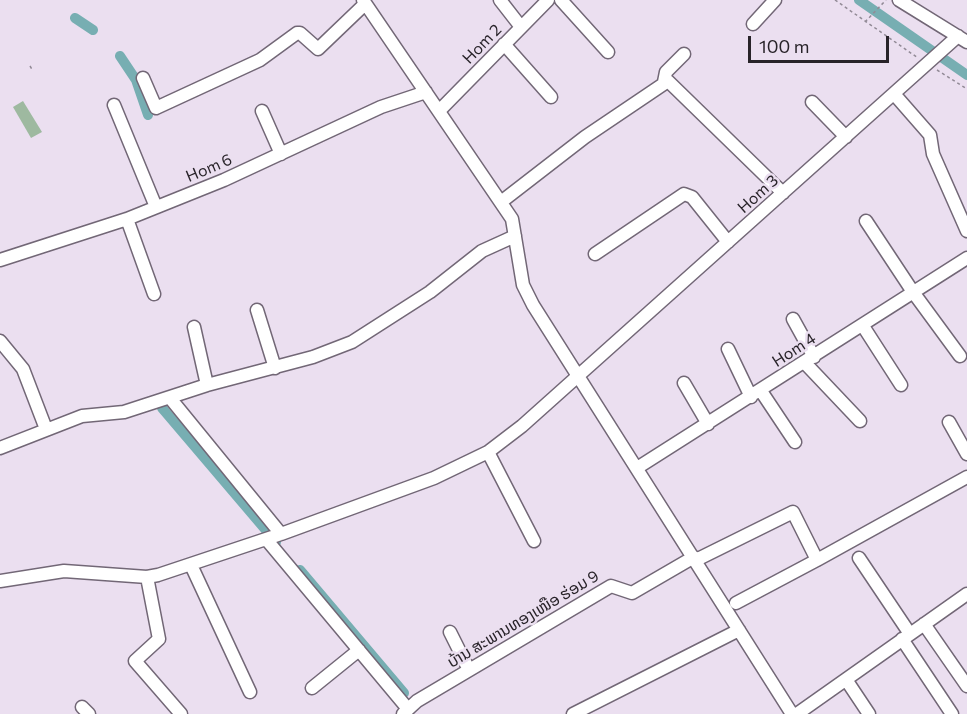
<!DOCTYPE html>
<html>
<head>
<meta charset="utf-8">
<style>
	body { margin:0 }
	#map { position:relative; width:967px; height:714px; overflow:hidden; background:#ebdff0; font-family:Commissioner,sans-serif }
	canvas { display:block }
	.scale { position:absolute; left:748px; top:36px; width:141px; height:27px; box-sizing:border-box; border:3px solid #282329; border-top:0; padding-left:8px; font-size:18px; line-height:21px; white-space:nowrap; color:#282329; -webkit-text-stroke:4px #ebdff0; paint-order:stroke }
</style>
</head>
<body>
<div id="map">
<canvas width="967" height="714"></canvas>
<div class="scale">100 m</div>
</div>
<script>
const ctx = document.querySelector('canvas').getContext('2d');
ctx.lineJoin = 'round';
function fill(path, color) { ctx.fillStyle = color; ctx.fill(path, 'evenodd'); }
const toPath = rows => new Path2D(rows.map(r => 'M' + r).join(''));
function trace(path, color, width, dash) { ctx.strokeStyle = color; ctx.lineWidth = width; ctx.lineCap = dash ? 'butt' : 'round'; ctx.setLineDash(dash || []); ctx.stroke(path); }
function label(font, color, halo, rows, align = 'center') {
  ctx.font = font + ' Commissioner,"Noto Sans Lao",sans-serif'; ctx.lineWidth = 5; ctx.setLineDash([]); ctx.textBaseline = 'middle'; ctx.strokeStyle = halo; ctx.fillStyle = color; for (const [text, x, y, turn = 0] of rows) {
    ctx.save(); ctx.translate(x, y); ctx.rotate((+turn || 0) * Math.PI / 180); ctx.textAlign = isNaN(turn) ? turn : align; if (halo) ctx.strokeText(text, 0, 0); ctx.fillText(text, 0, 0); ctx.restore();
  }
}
fill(toPath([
	[23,101,42,132,31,138,13,107]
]), '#9eb9a0');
trace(toPath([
	[859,0,967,75],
	[75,18,93,30],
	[120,56,136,80,148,115],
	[162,408,276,542],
	[300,570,404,693]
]), '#77aeb2', 10);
const minor = toPath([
	[363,0,512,219,523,285,533,305,792,714],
	[500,0,521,27],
	[561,0,608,52],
	[899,0,967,42],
	[753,24,775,0],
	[504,44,551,97],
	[143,78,156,108,260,60,297,33,300,33,318,49,365,4],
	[664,82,666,72,684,54],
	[895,95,930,135,933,154,967,231],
	[812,102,846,137],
	[114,105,156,207],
	[262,111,281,154],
	[439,111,548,0],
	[501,202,585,137,668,81,783,193],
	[127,219,154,294],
	[866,221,913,292,960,356],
	[595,254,684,194,692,197,728,242],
	[0,260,127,219,224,180,381,107,426,92],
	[257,310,275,368],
	[793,319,814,357],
	[863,326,901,385],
	[194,327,207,385],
	[0,341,23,369,46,429],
	[728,349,751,397],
	[805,363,860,421],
	[684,383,708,424],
	[761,391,795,442],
	[170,398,281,534],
	[949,422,967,454],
	[0,448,82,416,124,412,207,385,313,357,352,342,430,292,482,251,515,236],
	[488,452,534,541],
	[637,468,967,258],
	[266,539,408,709],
	[859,558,910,634],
	[696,560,793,512,817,560,967,477],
	[191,565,250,692],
	[147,577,159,639,135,661,181,714],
	[0,581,64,571,147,577,158,575,281,534,434,478,488,452,522,426,958,36],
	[736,603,817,560],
	[924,624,967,686],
	[450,632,469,670],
	[902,639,952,714],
	[847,681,869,714],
	[312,688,359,650],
	[82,707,89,714],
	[403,714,417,701,611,586,632,593,694,557],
	[573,714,739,630],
	[797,714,967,594]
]);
trace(minor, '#726776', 15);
trace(toPath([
	[835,0,918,58],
	[865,22,886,0],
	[30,66,33,71],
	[937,70,967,89]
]), '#928a96', 1.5, [3, 3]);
trace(minor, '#fff', 12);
label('16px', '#282329', '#ebdff0', [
	["Hom 2",482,44,-46],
	["Hom 6",209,168,-23],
	["Hom 3",758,194,-42],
	["Hom 4",794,350,-33],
	["ບ້ານ ສະພານທອງເໜືອ ຮ່ອມ 9",523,619,-31]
]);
</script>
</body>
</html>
